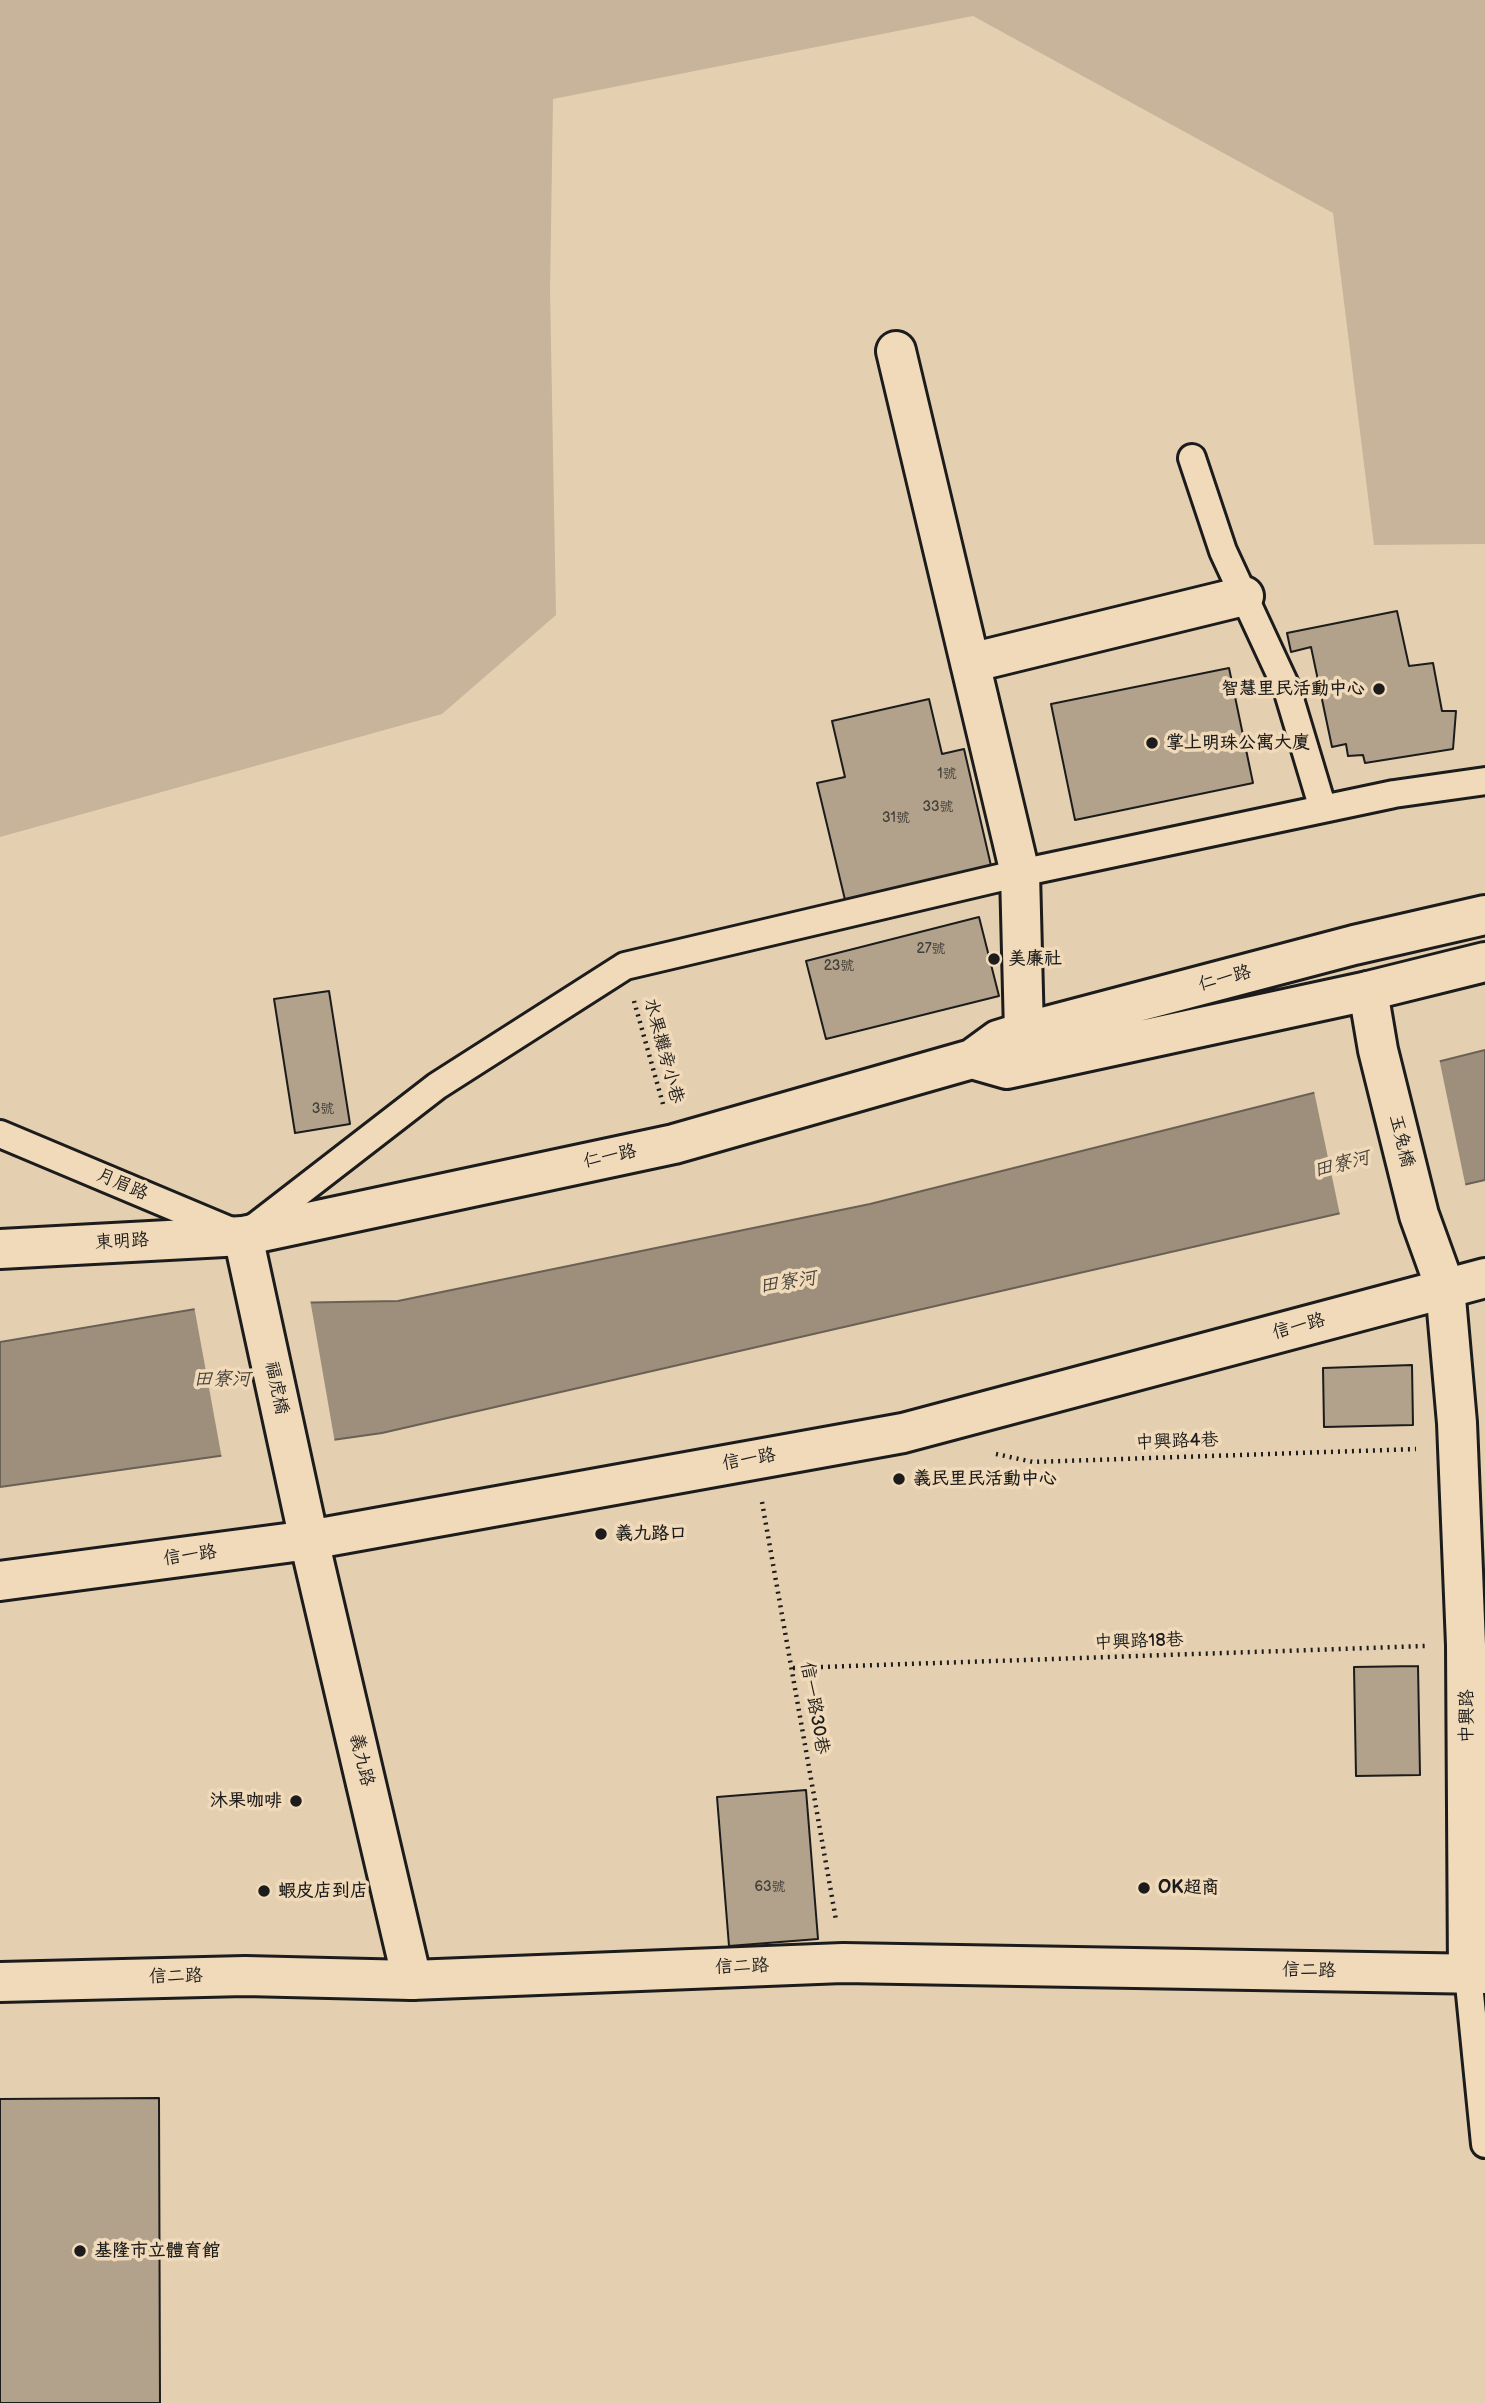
<!DOCTYPE html>
<html>
<head>
<meta charset="utf-8">
<style>
	body { margin:0 }
	canvas { display:block; background:#e4cfb0 }
</style>
</head>
<body>
<canvas width="1485" height="2403"></canvas>
<script>
const ctx = document.querySelector('canvas').getContext('2d');
ctx.lineJoin = 'round';
function fill(path, color) { ctx.fillStyle = color; ctx.fill(path, 'evenodd'); }
const toPath = rows => new Path2D(rows.map(r => 'M' + r).join(''));
function trace(path, color, width, dash) { ctx.strokeStyle = color; ctx.lineWidth = width; ctx.lineCap = dash ? 'butt' : 'round'; ctx.setLineDash(dash || []); ctx.stroke(path); }
function label(font, color, halo, rows, align = 'center') {
  ctx.font = font + ' "Balsamiq Sans","LXGW WenKai TC",sans-serif'; ctx.lineWidth = 7; ctx.setLineDash([]); ctx.textBaseline = 'middle'; ctx.strokeStyle = halo; ctx.fillStyle = color; for (const [text, x, y, turn = 0] of rows) {
    ctx.save(); ctx.translate(x, y); ctx.rotate((+turn || 0) * Math.PI / 180); ctx.textAlign = isNaN(turn) ? turn : align; if (halo) ctx.strokeText(text, 0, 0); ctx.fillText(text, 0, 0); ctx.restore();
  }
}
fill(toPath([
	[0,0,1485,0,1485,544,1374,545,1333,213,973,16,553,99,550,290,556,615,442,714,0,837]
]), '#c7b49a');
const water = toPath([
	[1485,1050,1485,1180,382,1433,0,1487,0,1342,225,1304,398,1301,870,1204,1485,1050]
]);
fill(water, '#9d8f7b');
trace(water, '#696155', 2);
fill(toPath([
	[1439,1058,1466,1188,1340,1215,1314,1091],
	[310,1299,335,1443,222,1459,194,1306,225,1300]
]), '#e4cfb0');
const building = toPath([
	[1397,611,1409,666,1433,663,1442,711,1456,711,1453,749,1365,763,1363,755,1348,756,1346,744,1332,747,1311,647,1291,652,1287,633,1397,611],
	[1229,668,1253,783,1075,820,1051,704,1229,668],
	[929,699,942,754,964,749,992,870,846,904,817,783,845,777,832,721,929,699],
	[979,917,999,996,826,1039,806,961,979,917],
	[329,991,350,1124,295,1133,274,999,329,991],
	[1412,1365,1413,1425,1324,1427,1323,1368,1412,1365],
	[1418,1666,1420,1775,1356,1776,1354,1667,1418,1666],
	[806,1790,818,1939,729,1946,717,1797,806,1790],
	[159,2098,160,2403,0,2403,0,2099,159,2098]
]);
fill(building, '#b2a28b');
trace(building, '#1c1c1c', 2);
const service = toPath([
	[1192,458,1223,551,1287,689,1323,809],
	[0,1134,243,1236,437,1086,625,966,1020,873,1394,794,1485,781],
	[1468,1974,1485,2144]
]);
const pedestrian = toPath([
	[1368,991,1378,1050,1419,1215,1445,1287]
]);
const minor = toPath([
	[896,351,1020,873,1024,1032,1027,1063],
	[970,663,1244,596],
	[243,1236,309,1540,412,1980],
	[1445,1287,1457,1423,1466,1645,1468,1974]
]);
const tertiary = toPath([
	[972,1059,1007,1069,1368,991,1485,962],
	[0,1249,243,1236,674,1144,972,1059,998,1040,1024,1032,1354,945,1485,915],
	[0,1581,309,1540,903,1433,1485,1278]
]);
const secondary = toPath([
	[0,1982,245,1976,412,1980,843,1963,1485,1974]
]);
trace(service, '#1c1c1c', 32);
trace(pedestrian, '#1c1c1c', 44);
trace(minor, '#1c1c1c', 44);
trace(tertiary, '#1c1c1c', 44);
trace(secondary, '#1c1c1c', 44);
trace(toPath([
	[634,1001,663,1104],
	[996,1454,1033,1462,1416,1449],
	[762,1502,836,1920],
	[793,1668,1425,1646]
]), '#1c1c1c', 4.5, [2, 5]);
trace(service, '#f1dab9', 26);
trace(pedestrian, '#f1dab9', 38);
trace(minor, '#f1dab9', 38);
trace(tertiary, '#f1dab9', 38);
trace(secondary, '#f1dab9', 38);
for (const [x, y, r, color] of [
	[1379,689,7,"#1c1c1c"],
	[1152,743,7,"#1c1c1c"],
	[994,959,7,"#1c1c1c"],
	[899,1479,7,"#1c1c1c"],
	[601,1534,7,"#1c1c1c"],
	[296,1801,7,"#1c1c1c"],
	[1144,1888,7,"#1c1c1c"],
	[264,1891,7,"#1c1c1c"],
	[80,2251,7,"#1c1c1c"]
]) { const dot = new Path2D(); dot.arc(x, y, r, 0, 2 * Math.PI); ctx.fillStyle = color; ctx.fill(dot); trace(dot, '#f1dab9', 2.5); }
label('14px', '#423e38', null, [
	["1號",947,774],
	["33號",938,807],
	["31號",896,818],
	["27號",931,949],
	["23號",839,966],
	["3號",323,1109],
	["63號",770,1887]
]);
label('bold 18px', '#1c1c1c', '#f1dab9', [
	["智慧里民活動中心",1365,689,"right"],
	["掌上明珠公寓大廈",1166,743],
	["美廉社",1008,959],
	["義民里民活動中心",913,1479],
	["義九路口",615,1534],
	["沐果咖啡",282,1801,"right"],
	["OK超商",1158,1888],
	["蝦皮店到店",278,1891],
	["基隆市立體育館",94,2251]
], 'left');
label('18px', '#1c1c1c', '#f1dab9', [
	["仁一路",1225,979,-15],
	["水果攤旁小巷",663,1051,75],
	["玉兔橋",1401,1141,76],
	["仁一路",610,1157,-12],
	["月眉路",122,1185,23],
	["東明路",122,1242,-3],
	["信一路",1299,1327,-15],
	["福虎橋",276,1388,78],
	["中興路4巷",1177,1442,-2],
	["信一路",749,1460,-10],
	["信一路",190,1556,-8],
	["中興路18巷",1139,1642,-2],
	["信一路30巷",814,1708,80],
	["中興路",1467,1716,-90],
	["義九路",361,1760,77],
	["信二路",742,1967,-2],
	["信二路",1309,1971,1],
	["信二路",176,1977,-1]
]);
label('italic 19px', '#49443d', '#f1dab9', [
	["田寮河",1342,1165,-14],
	["田寮河",788,1283,-9],
	["田寮河",222,1380]
]);
</script>
</body>
</html>
